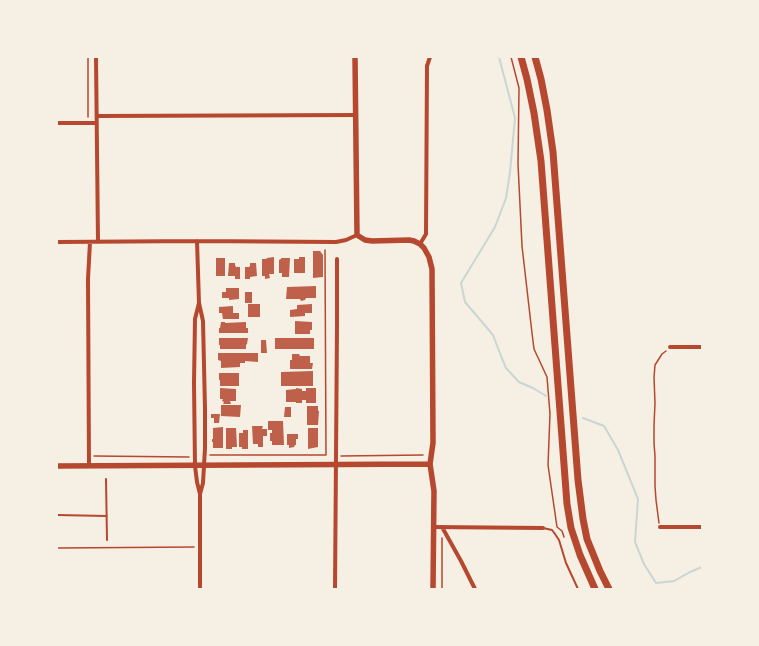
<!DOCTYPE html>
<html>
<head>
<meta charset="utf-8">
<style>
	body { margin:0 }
	#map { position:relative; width:759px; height:646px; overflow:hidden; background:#f6efe4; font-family:"Titillium Web",sans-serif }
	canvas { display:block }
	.frame { position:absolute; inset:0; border:58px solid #f6efe4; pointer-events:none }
</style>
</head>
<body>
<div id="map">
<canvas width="759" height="646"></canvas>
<div class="frame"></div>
</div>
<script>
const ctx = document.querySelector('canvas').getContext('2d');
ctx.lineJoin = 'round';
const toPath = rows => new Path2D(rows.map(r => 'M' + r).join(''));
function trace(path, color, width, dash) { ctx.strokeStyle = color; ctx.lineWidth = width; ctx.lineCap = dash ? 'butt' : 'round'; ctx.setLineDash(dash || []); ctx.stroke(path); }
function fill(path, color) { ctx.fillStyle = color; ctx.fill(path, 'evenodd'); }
trace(toPath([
	[499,57,515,118,510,172,506,198,495,227,461,283,465,302,493,335,501,356,506,368,519,382,533,388,546,396],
	[583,418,604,426,618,450,638,499,635,542,644,564,656,583,674,581,690,572,702,567]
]), '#c9d6d2', 2);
fill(toPath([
	[313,251,320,251,323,255,323,277,313,278],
	[274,257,274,274,269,274,270,278,265,279,265,276,262,276,262,259,266,259,267,258],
	[299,257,305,257,305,273,294,273,294,259,299,259],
	[216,258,225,258,225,276,216,276],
	[281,258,290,258,289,277,282,277,282,273,279,273,279,260,281,259],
	[229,263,235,263,235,265,236,267,240,267,240,279,235,279,235,276,228,276],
	[250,263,256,263,257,276,250,277,250,279,245,279,245,267,249,267,250,266],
	[316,286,316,298,306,298,305,300,301,301,300,299,286,299,287,287],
	[226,288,239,288,239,299,229,300,229,298,222,298,222,292,226,292],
	[245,292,252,292,252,303,245,303],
	[248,304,260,304,260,317,248,317],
	[312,304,312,313,305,313,305,316,290,317,290,310,297,309,297,305],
	[233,306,233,313,239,313,239,319,223,319,222,313,219,313,219,307],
	[295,321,312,322,312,330,310,330,310,334,295,334],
	[221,322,225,322,225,323,246,322,246,328,248,328,248,333,219,333,219,328,220,328],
	[219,338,248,338,247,344,246,345,246,349,220,349,220,345,219,345],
	[275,338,314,338,314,349,275,349],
	[261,340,266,340,267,353,261,353],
	[218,353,258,353,258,362,245,361,245,363,240,363,240,367,221,368,221,361,218,360],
	[292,354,299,354,300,356,310,356,310,363,313,363,312,369,290,369,290,360,292,360],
	[313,371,313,386,281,386,281,372],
	[219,373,239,373,239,386,220,386,220,380,219,380],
	[220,388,236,389,236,401,230,401,231,404,223,404,224,402,222,401,223,399,220,399],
	[296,388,302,389,302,391,306,391,306,388,316,388,316,403,306,403,306,400,302,400,302,403,296,403,296,402,286,402,286,390,296,389],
	[221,405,241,405,240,417,221,416],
	[307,406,318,406,318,411,319,411,318,425,307,425],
	[285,407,291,407,291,417,284,417],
	[211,414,220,414,219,423,214,423,214,418,211,418],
	[268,421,283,421,284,445,272,445,272,441,270,441,270,433,272,433,272,430,268,430],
	[252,426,263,426,262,429,267,429,267,436,263,436,263,447,258,447,258,444,253,444],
	[223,427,223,448,213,448,213,442,212,442,212,439,213,439,213,428],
	[226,428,236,428,237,447,232,447,232,449,226,449],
	[308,428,318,428,318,447,308,449],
	[243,430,248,430,248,449,242,449,242,447,239,447,239,433,243,433],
	[287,434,298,434,298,439,296,439,296,445,295,445,294,447,289,448,289,445,287,445]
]), '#bf614a');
trace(toPath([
	[88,57,88,117],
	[511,57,519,88,518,164,522,246,532,333,534,349,547,377,550,414,548,465,557,527,562,531,564,537],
	[210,455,326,455,325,250],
	[94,456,189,457],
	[341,456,423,455],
	[659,523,656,500,655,486,655,456,654,443,654,425,655,403,654,377,655,365,662,354,666,351],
	[442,538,442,589],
	[57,548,194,547]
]), '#b5482f', 1.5);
trace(toPath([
	[106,479,107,540],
	[57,515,107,516],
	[543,528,552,530,555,534,559,540,566,563,578,589]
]), '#b5482f', 2);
trace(toPath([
	[96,57,98,242],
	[97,116,356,115],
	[57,123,96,123],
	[197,241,199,303,203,321,205,409,205,448,203,483,200,494],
	[57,242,197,241,336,242,346,240,357,235],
	[420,244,426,234,427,66,430,57],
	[199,303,195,319,194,383,195,466,197,482,200,494,200,589],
	[670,347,702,347],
	[89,466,88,279,90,242],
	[433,527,543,528],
	[442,527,461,561,475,589],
	[660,527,702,527],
	[335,589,337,326,337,259]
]), '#b5482f', 4);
trace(toPath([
	[355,57,357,235,365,240,372,241,409,240,414,241,420,244,424,248,429,257,432,269,433,443,430,464,434,491,433,589],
	[57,466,430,464]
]), '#b5482f', 5.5);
trace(toPath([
	[521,57,527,79,534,113,541,161,567,504,571,528,580,555,595,589],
	[535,57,541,79,547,110,553,152,578,480,583,519,587,539,600,571,609,589]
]), '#b5482f', 7);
</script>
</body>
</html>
